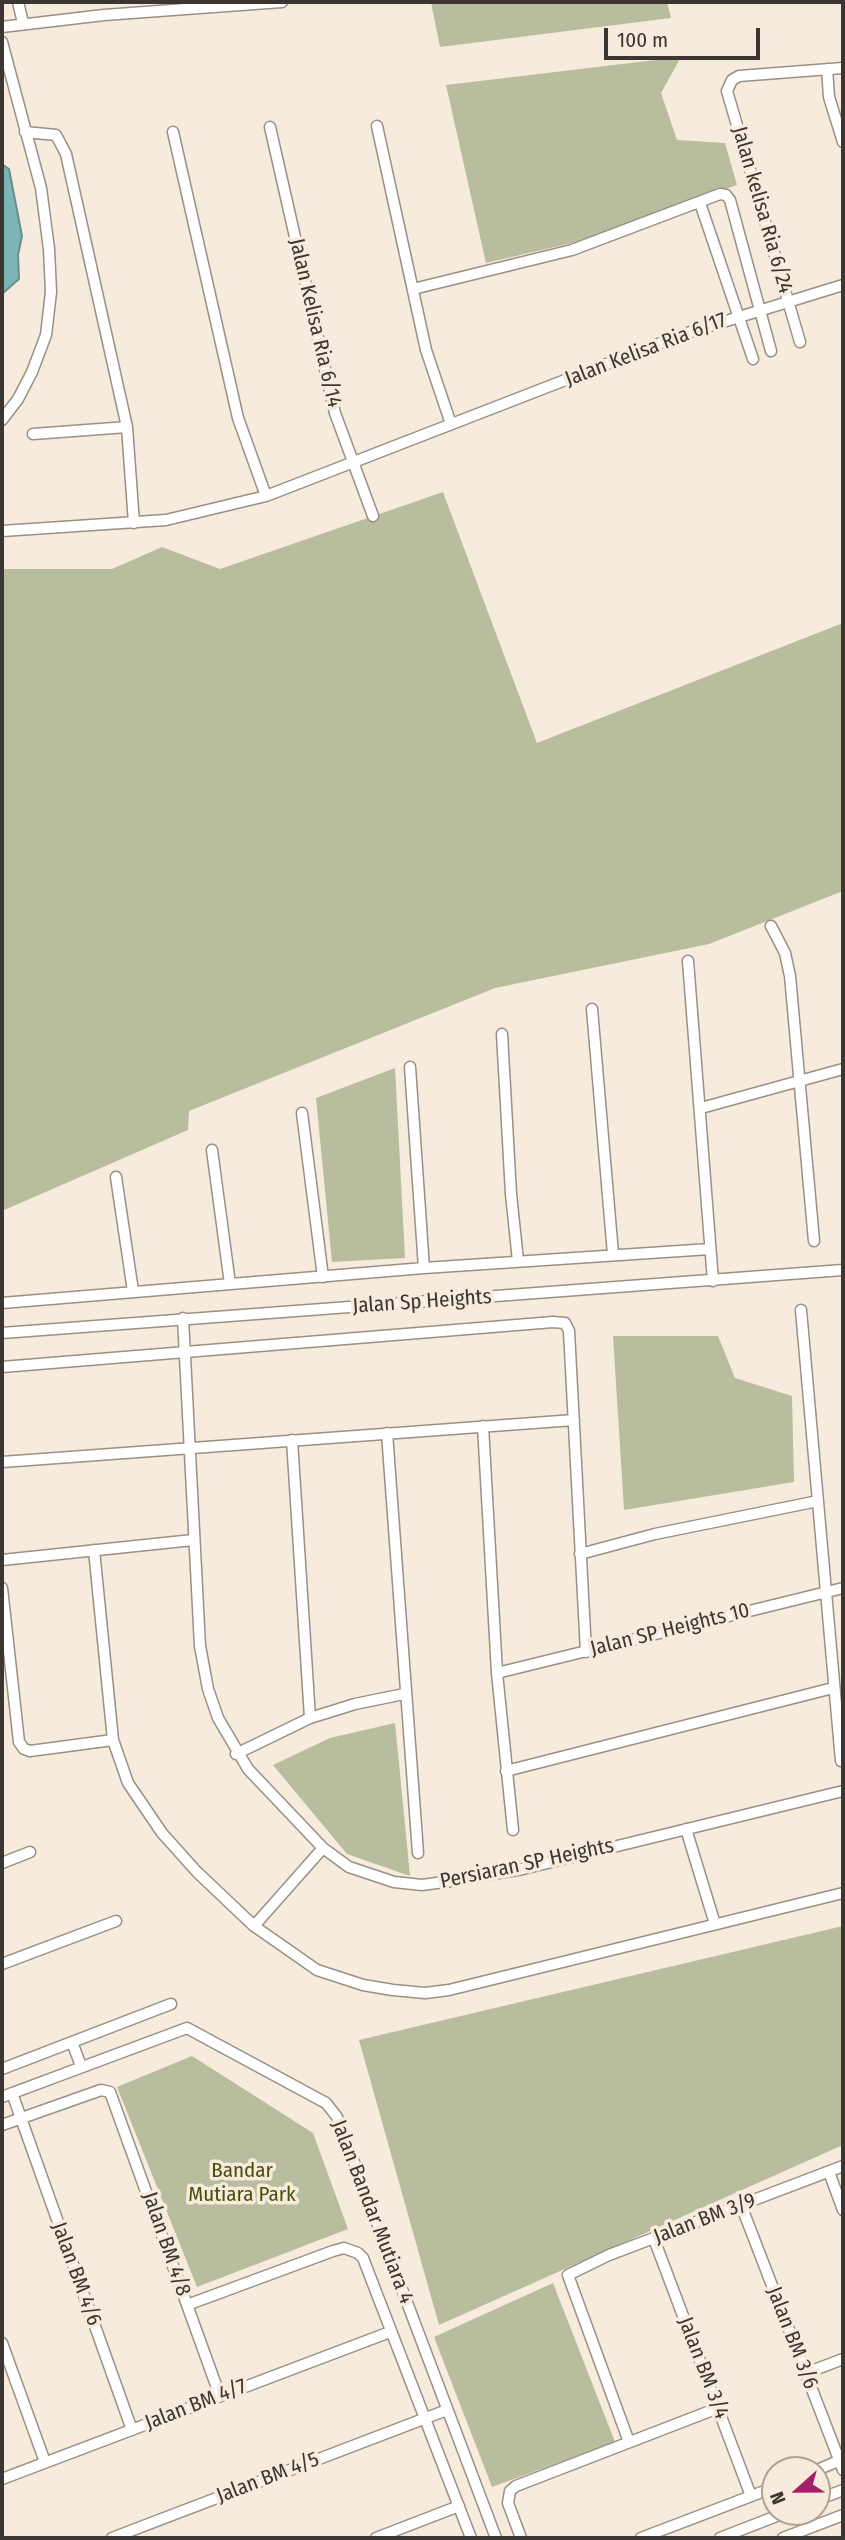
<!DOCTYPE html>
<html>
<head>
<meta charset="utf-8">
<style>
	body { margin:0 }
	#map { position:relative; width:845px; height:2540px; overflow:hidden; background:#f6ebdd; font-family:"Fira Sans Condensed",sans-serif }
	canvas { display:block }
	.frame { position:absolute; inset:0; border:4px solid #3b3631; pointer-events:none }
	.north { position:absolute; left:761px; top:2456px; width:70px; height:70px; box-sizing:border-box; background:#f6ebdd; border:2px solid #aba398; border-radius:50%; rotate:249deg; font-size:19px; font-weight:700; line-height:28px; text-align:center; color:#3b3631 }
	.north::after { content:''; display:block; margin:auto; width:24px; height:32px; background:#a61e66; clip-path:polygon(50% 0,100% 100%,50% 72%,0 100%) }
	.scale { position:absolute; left:604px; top:28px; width:156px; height:32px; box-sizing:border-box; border:4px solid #3b3631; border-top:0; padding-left:9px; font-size:21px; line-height:24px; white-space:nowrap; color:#3b3631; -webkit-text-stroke:5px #f6ebdd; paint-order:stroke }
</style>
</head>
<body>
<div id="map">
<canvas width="845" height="2540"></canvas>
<div class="frame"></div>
<div class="north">N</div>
<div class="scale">100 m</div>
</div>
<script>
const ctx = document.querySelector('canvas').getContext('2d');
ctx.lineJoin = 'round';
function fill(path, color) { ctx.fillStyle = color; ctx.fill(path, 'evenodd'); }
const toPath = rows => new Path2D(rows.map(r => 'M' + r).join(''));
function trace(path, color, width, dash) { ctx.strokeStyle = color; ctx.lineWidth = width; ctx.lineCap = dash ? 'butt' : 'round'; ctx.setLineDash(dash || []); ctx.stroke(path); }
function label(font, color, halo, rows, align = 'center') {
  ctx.font = font + ' "Fira Sans Condensed",sans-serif'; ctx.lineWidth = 7; ctx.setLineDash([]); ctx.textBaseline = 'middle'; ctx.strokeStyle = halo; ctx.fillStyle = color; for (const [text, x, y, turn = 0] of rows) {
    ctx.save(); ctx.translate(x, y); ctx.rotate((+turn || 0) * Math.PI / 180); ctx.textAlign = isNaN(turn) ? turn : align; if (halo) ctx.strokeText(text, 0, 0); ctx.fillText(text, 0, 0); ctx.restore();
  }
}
fill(toPath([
	[431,2,667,2,671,18,440,47],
	[681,57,661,93,677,140,725,143,737,185,576,242,486,263,446,85],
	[443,492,537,743,843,623,843,891,709,944,495,988,189,1111,188,1130,2,1211,2,569,112,569,162,547,220,569],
	[395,1068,405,1258,332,1262,316,1098],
	[613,1336,718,1336,735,1378,792,1396,794,1482,624,1510],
	[395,1723,410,1876,347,1854,273,1765,330,1738],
	[843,1926,843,2145,439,2325,359,2040],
	[192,2056,313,2133,348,2229,197,2287,117,2087],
	[553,2283,615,2442,492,2487,434,2337]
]), '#b8bd9e');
const water = toPath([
	[2,164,9,169,22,236,18,255,19,279,2,294,2,164]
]);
fill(water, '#7cb5b5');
trace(water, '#688f8d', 2);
const street = toPath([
	[18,2,23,23],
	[2,27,104,15,282,2],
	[2,42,41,188,49,249,51,292,46,335,32,372,18,399,2,420],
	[827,69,829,97,843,142],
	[377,126,426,350,451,424],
	[270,127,335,413,373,516],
	[25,132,56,135,66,154,127,427,134,523],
	[173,132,238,418,266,496],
	[700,203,753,359],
	[413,289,572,250,720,194,726,195,730,200,771,351],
	[800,342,727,91,732,80,739,76,843,68],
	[33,434,127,427],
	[2,531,166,520,266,496,684,334,843,285],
	[771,926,785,953,790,976,814,1241],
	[688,961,713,1281],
	[592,1009,613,1254],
	[502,1034,511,1194,518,1261],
	[410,1067,424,1268],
	[701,1108,843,1069],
	[302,1113,323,1277],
	[212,1150,230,1284],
	[116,1177,133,1291],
	[2,1303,424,1268,710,1249],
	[801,1310,841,1761],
	[183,1318,200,1646,208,1689,218,1718,248,1769,323,1848,349,1867,394,1882,422,1885,451,1881,523,1869,843,1791],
	[2,1333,843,1270],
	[2,1367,553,1322,565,1323,569,1331,586,1652],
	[483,1426,497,1673,513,1830],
	[387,1433,418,1853],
	[292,1440,310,1718],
	[2,1462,574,1420],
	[94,1550,113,1740,128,1783,162,1833,197,1872,254,1926,317,1970,363,1985,393,1990,425,1993,449,1990,843,1893],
	[580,1554,655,1534,818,1501],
	[2,1560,193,1540],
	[2,1588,19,1742,24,1749,30,1751,113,1740],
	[497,1673,843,1588],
	[236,1754,310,1718,355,1704,404,1694],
	[506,1771,833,1688],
	[686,1829,715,1924],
	[2,1863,30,1852],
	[254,1926,323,1848],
	[2,1964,116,1921],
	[72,2042,81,2066],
	[2,2069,171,2004],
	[12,2093,132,2430],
	[2,2097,187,2028,326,2103,337,2117,496,2538],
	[2,2125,101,2090,110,2092,220,2396],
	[829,2172,843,2210],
	[741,2205,843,2470],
	[654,2239,751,2496],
	[187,2305,333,2251,344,2248,358,2253,363,2258,471,2538],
	[2,2343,45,2462],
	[806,2373,843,2359],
	[629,2442,568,2275,609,2255,843,2166],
	[817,2470,843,2459],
	[2,2479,390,2332],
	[817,2500,843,2490],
	[112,2538,447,2410],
	[376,2538,459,2506],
	[521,2538,508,2503,510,2491,516,2486,718,2408],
	[641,2538,775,2487],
	[720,2538,787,2512],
	[783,2538,843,2515]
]);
trace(street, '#9a9083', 13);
trace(street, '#fff', 10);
label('21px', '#3b3631', '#f6ebdd', [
	["Jalan kelisa Ria 6/24",762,210,74],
	["Jalan Kelisa Ria 6/14",315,323,77],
	["Jalan Kelisa Ria 6/17",646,350,-21],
	["Jalan Sp Heights",422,1302,-4],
	["Jalan SP Heights 10",670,1630,-14],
	["Persiaran SP Heights",527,1864,-12],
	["Jalan Bandar Mutiara 4",372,2212,69],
	["Jalan BM 3/9",705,2219,-21],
	["Jalan BM 4/8",166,2244,71],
	["Jalan BM 4/6",76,2274,70],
	["Jalan BM 3/6",792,2338,69],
	["Jalan BM 3/4",703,2368,69],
	["Jalan BM 4/7",196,2405,-21],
	["Jalan BM 4/5",268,2478,-21]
]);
label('21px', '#495008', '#f6ebdd', [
	["Bandar",242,2171],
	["Mutiara Park",242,2195]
]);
</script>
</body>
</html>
